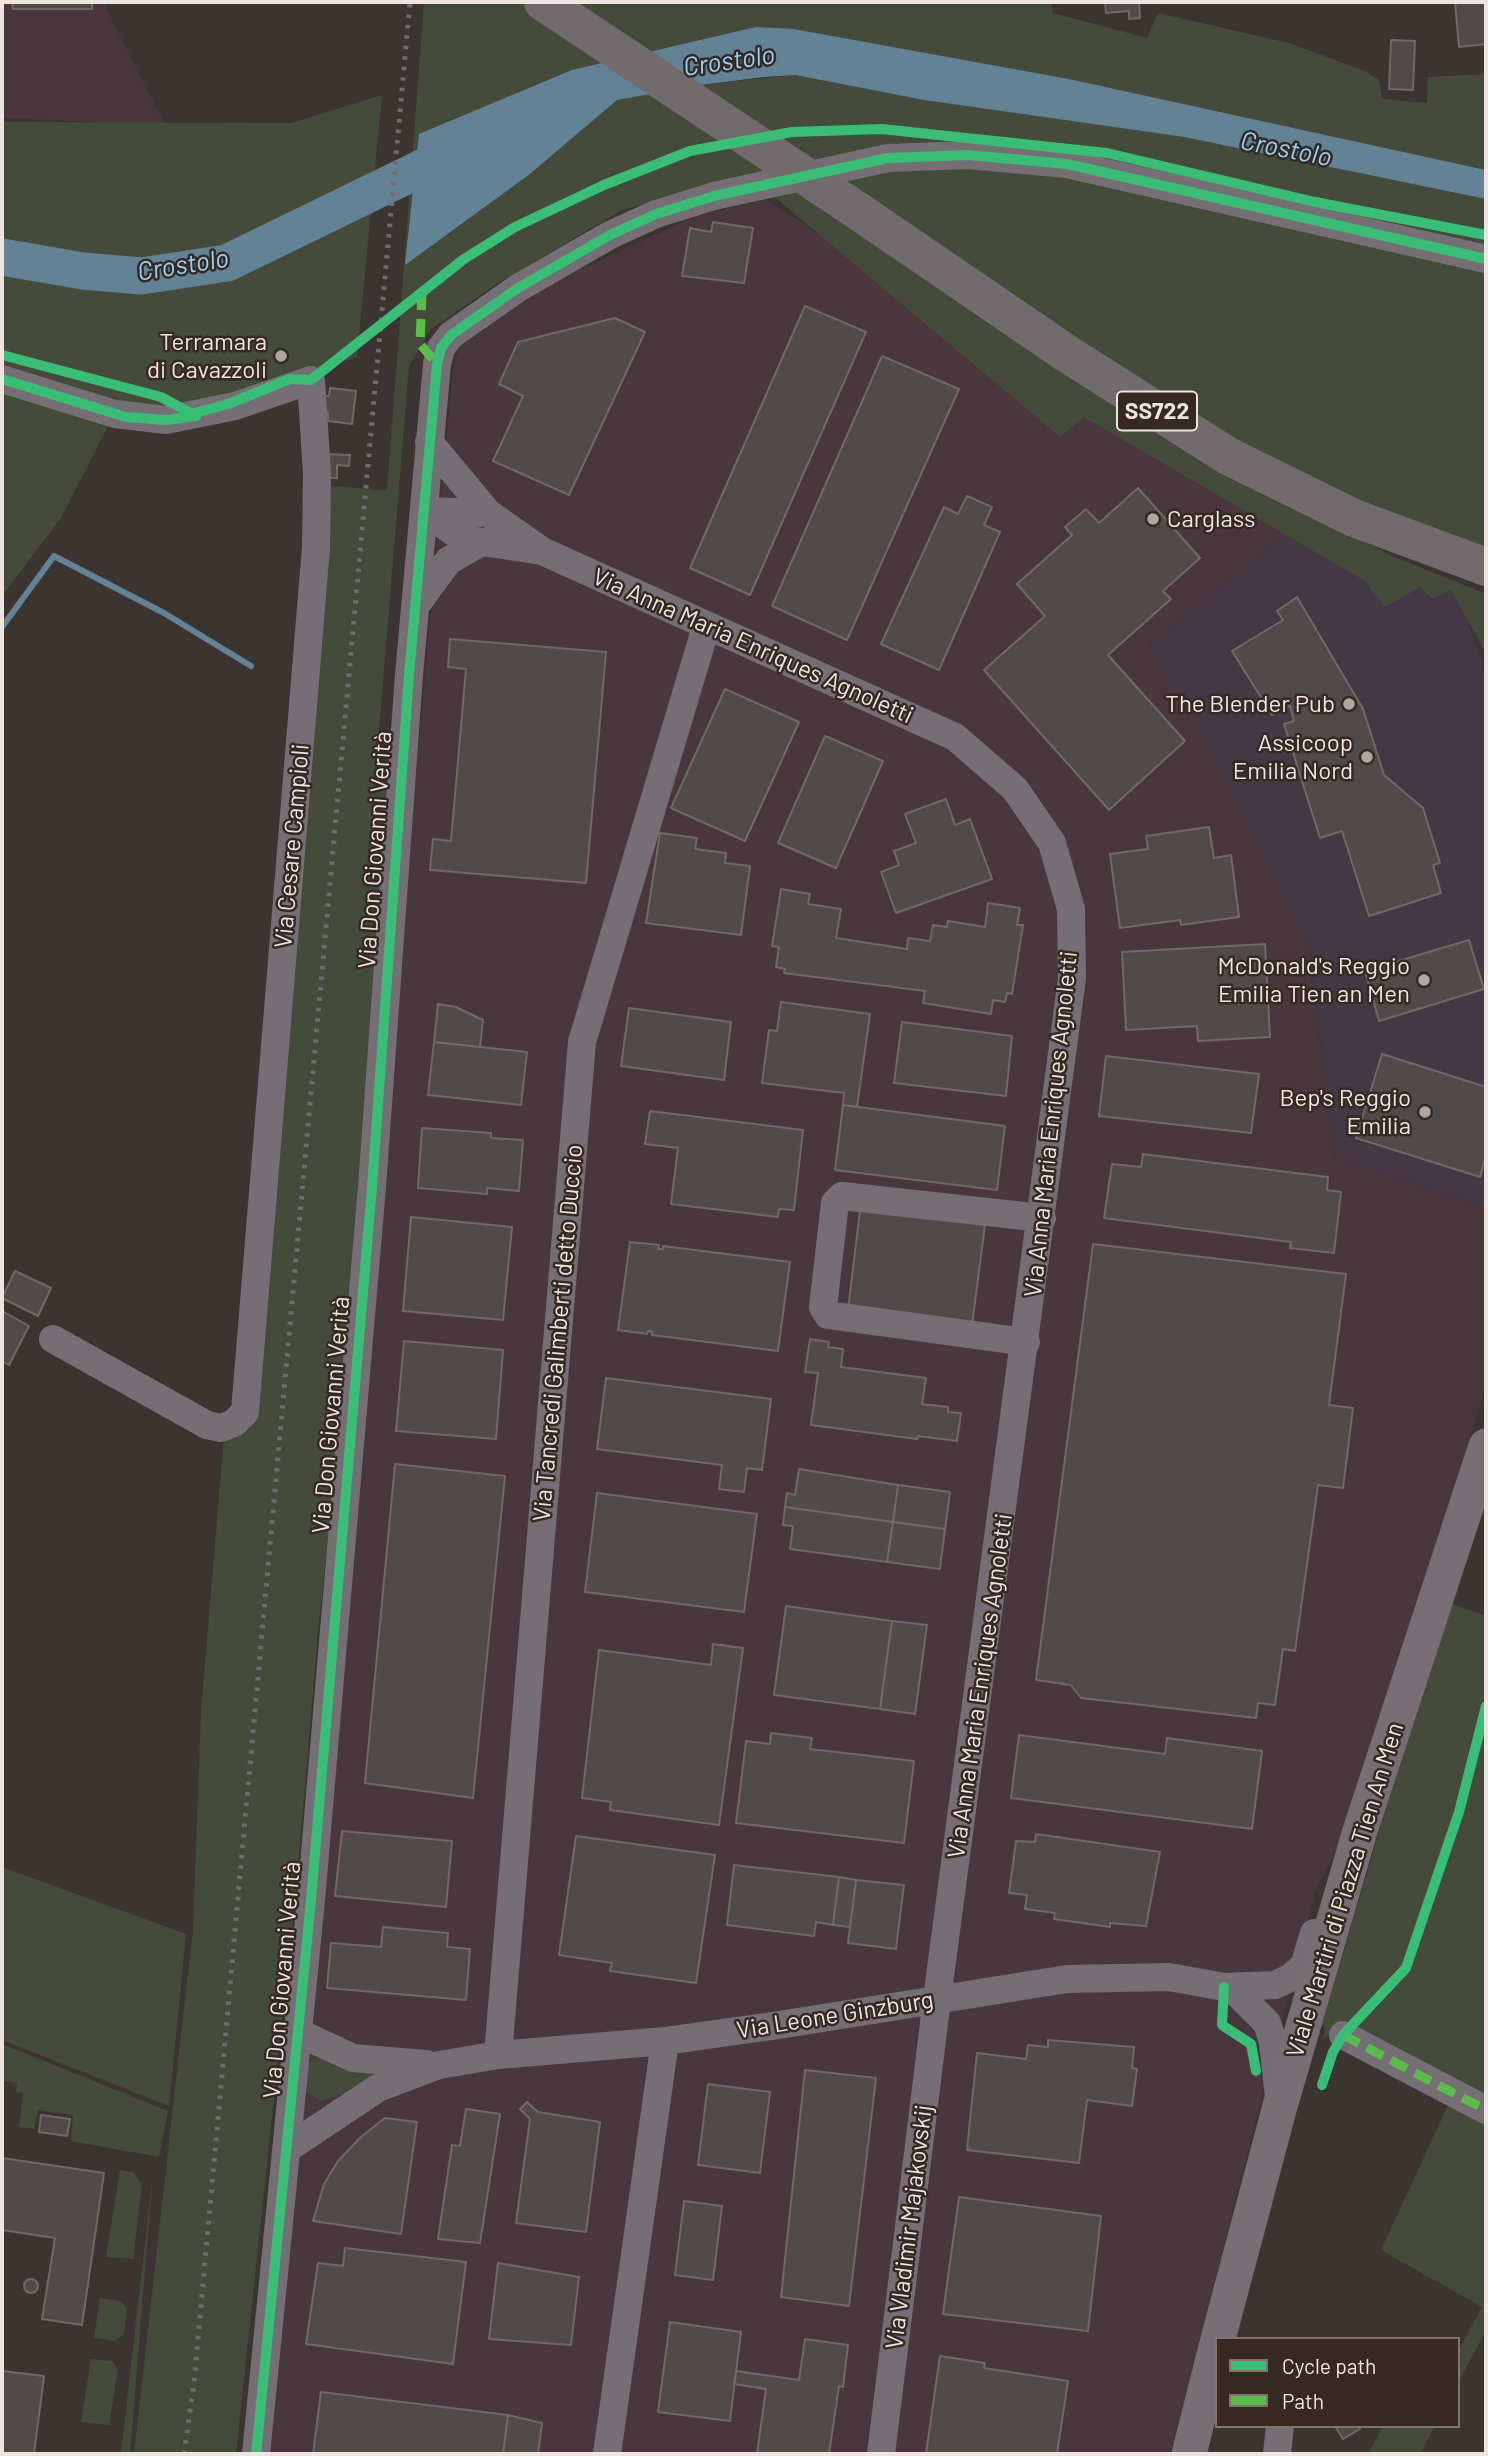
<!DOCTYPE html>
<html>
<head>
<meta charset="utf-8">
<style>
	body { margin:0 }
	#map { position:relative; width:1488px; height:2456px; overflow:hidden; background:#3c3431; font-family:Barlow,sans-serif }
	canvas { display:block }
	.frame { position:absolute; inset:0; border:4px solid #eee5e1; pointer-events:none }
	.legend { position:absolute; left:1215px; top:2337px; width:245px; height:91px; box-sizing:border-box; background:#362923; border:2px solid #80746f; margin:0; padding:9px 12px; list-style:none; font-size:21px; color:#eee5e1 }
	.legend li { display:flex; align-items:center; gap:14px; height:35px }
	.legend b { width:35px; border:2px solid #80746f }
</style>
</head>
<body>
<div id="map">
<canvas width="1488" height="2456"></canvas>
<div class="frame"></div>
<ul class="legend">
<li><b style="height:9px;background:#3abd76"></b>Cycle path</li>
<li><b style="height:9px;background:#5cbc4b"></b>Path</li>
</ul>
</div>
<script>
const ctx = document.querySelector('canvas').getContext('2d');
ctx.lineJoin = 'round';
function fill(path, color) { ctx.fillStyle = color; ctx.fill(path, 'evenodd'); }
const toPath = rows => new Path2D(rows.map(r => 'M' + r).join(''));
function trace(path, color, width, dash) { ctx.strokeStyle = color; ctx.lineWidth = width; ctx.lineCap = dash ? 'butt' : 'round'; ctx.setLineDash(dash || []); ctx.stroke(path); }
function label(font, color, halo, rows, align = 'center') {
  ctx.font = font + ' Barlow,sans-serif'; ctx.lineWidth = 5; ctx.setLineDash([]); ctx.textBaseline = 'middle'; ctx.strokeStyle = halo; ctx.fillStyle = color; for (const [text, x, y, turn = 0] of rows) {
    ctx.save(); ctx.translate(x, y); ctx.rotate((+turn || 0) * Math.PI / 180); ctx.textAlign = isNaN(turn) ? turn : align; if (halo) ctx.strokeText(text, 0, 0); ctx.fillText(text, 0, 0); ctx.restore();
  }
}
fill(toPath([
	[1289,531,1456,586,1486,675,1486,1208,1336,1159,1307,941,1150,644]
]), '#443845');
fill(toPath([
	[2,2,106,2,107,10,165,125,2,118],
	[766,200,1289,531,1150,644,1242,810,1307,941,1336,1159,1486,1208,1486,1385,1356,1810,1315,1892,1170,2454,262,2454,453,369,462,342,526,295,696,216]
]), '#49373d');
fill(toPath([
	[424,2,1051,2,1053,13,1147,38,1158,13,1289,43,1365,71,1379,80,1382,99,1427,103,1428,77,1486,74,1486,170,1069,79,794,29,572,70,530,174,617,100,700,85,794,75,924,100,1184,137,1486,199,1486,249,1077,156,756,175,622,210,495,285,430,330,409,366,378,743,382,776,390,788,344,1391,318,1632,296,1891,236,2454,134,2454,193,1929,201,1712,224,1435,235,1429,323,485,387,491],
	[382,95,357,357,169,415,2,374,2,122,291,123],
	[892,166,1076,173,1486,267,1486,548,1369,515,1261,460,832,178],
	[791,187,1210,463,1392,556,1486,594,1486,653,1451,590,1432,599,1420,587,1385,607,1365,581,1084,417,1060,437,771,194],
	[2,386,110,422,61,518,2,596],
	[1447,1602,1486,1616,1486,2337,1483,2336,1458,2383,1458,2351,1482,2307,1381,2250,1450,2101,1330,2034,1322,2040,1325,2029,1322,2025],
	[2,1867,186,1934,169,2106,2,2040],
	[2,2044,168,2111,159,2157,71,2141,73,2115,38,2110,34,2129,19,2127,23,2093,16,2092,17,2083,2,2081],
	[322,2055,380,2072,344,2094,320,2101,305,2091,308,2063],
	[120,2170,133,2172,142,2184,133,2259,106,2257],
	[153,2172,130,2454,121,2454],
	[100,2298,121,2301,127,2309,124,2334,115,2341,94,2338],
	[91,2359,112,2361,118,2369,109,2425,81,2422],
	[1383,2426,1435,2426,1420,2454,1368,2454]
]), '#454b3b');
fill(toPath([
	[756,27,794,29,1069,79,1486,170,1486,199,1184,137,924,100,795,75,764,77,700,85,617,100,530,174,405,265,419,134,572,70]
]), '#648295');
trace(toPath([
	[2,627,54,556,164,613,251,666]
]), '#648295', 6);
trace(toPath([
	[2,257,83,271,141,276,227,263,459,150]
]), '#648295', 37);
const building = toPath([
	[12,2,92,2,92,9,13,9,12,2],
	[1105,2,1139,2,1140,18,1129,19,1129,11,1106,13,1105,2],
	[1455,2,1486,2,1486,44,1459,47,1455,2],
	[1391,40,1415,41,1413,90,1389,89,1391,40],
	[713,222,753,228,744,283,682,276,690,228,711,232,713,222],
	[805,306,866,332,750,595,690,568,805,306],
	[615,318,645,332,569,495,493,461,523,396,499,384,518,342,615,318],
	[882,356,959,389,847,640,772,606,882,356],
	[330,388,356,391,352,424,328,421,328,412,322,411,324,396,329,396,330,388],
	[326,454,350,455,349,466,337,465,337,478,326,478,326,454],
	[1138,488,1200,558,1163,591,1171,599,1108,655,1185,741,1109,810,984,670,1045,616,1017,584,1072,535,1065,527,1086,509,1099,523,1138,488],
	[967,496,992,507,984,525,1000,532,939,670,881,644,944,507,958,514,967,496],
	[1297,597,1363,709,1384,775,1423,808,1440,863,1433,865,1441,893,1369,916,1342,831,1320,838,1284,724,1294,721,1290,706,1272,715,1232,651,1283,620,1277,611,1297,597],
	[450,639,606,652,586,883,430,870,433,839,451,841,466,669,448,667,450,639],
	[725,689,799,722,745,841,671,808,725,689],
	[825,736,883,761,836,868,778,843,825,736],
	[946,799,955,825,970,819,992,879,896,913,881,872,899,865,894,851,916,843,905,814,946,799],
	[1209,827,1214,858,1231,855,1239,917,1181,925,1180,920,1120,928,1110,854,1148,849,1146,836,1209,827],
	[660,833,697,838,695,849,726,853,725,863,750,866,741,935,646,923,660,833],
	[781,889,810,894,808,904,841,909,836,938,907,949,908,938,930,941,933,925,947,927,948,921,985,927,988,903,1020,908,1017,925,1023,925,1012,994,1007,993,1005,1002,993,1000,991,1014,923,1003,925,991,784,973,785,969,776,967,779,947,772,946,781,889],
	[1469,940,1484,989,1379,1021,1365,971,1469,940],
	[1265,944,1270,1037,1198,1041,1197,1026,1126,1030,1122,952,1265,944],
	[781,1002,870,1014,857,1107,843,1105,844,1093,762,1083,769,1030,777,1031,781,1002],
	[438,1004,456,1007,483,1020,480,1047,434,1042,438,1004],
	[629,1008,731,1022,724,1080,621,1066,629,1008],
	[902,1022,1012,1036,1006,1096,894,1083,902,1022],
	[434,1042,527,1052,521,1105,428,1095,434,1042],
	[1382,1054,1486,1087,1486,1155,1480,1177,1356,1138,1382,1054],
	[1106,1056,1259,1074,1251,1133,1099,1116,1106,1056],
	[843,1105,1005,1126,997,1190,835,1170,843,1105],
	[650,1111,803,1130,794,1210,779,1209,778,1217,671,1204,678,1148,645,1144,650,1111],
	[422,1128,491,1133,491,1138,523,1140,519,1191,487,1188,487,1194,418,1188,422,1128],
	[1143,1154,1328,1177,1327,1190,1341,1192,1334,1253,1290,1248,1291,1242,1104,1218,1112,1164,1141,1167,1143,1154],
	[860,1210,986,1217,971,1333,848,1310,860,1210],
	[411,1217,512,1227,503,1320,403,1311,411,1217],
	[630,1242,659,1245,658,1249,663,1249,663,1246,790,1262,778,1351,652,1335,652,1332,648,1331,647,1334,618,1330,630,1242],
	[1093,1244,1346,1274,1329,1405,1353,1408,1343,1488,1318,1485,1295,1651,1283,1649,1275,1705,1258,1703,1256,1718,1081,1698,1071,1685,1036,1680,1093,1244],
	[15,1271,51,1288,38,1316,2,1298,15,1271],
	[2,1311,29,1326,9,1365,2,1361,2,1311],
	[810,1339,829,1342,828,1347,843,1349,841,1367,926,1378,922,1404,948,1407,948,1412,961,1413,957,1441,918,1436,917,1439,811,1425,818,1373,805,1372,810,1339],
	[404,1341,503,1350,496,1439,396,1431,404,1341],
	[606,1378,771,1399,762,1470,747,1468,744,1492,719,1489,722,1465,597,1449,606,1378],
	[395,1464,505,1476,473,1798,365,1783,395,1464],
	[799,1469,898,1485,893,1522,785,1507,787,1493,795,1495,799,1469],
	[898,1485,950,1492,945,1529,893,1522,898,1485],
	[597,1493,757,1514,744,1612,585,1592,597,1493],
	[785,1507,893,1522,887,1562,790,1549,793,1526,783,1525,785,1507],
	[893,1522,945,1529,940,1569,887,1562,893,1522],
	[786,1606,892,1621,880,1709,774,1695,786,1606],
	[892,1621,927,1625,915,1714,880,1709,892,1621],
	[713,1644,743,1648,719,1825,610,1810,611,1802,582,1798,599,1650,711,1665,713,1644],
	[771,1733,812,1738,810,1749,914,1761,904,1843,736,1823,746,1741,770,1744,771,1733],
	[1019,1735,1165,1754,1167,1738,1262,1751,1252,1829,1011,1798,1019,1735],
	[342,1831,452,1841,446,1907,335,1896,342,1831],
	[1036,1834,1160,1852,1146,1926,1110,1923,1110,1927,1054,1919,1055,1913,1025,1909,1027,1895,1009,1893,1016,1841,1035,1842,1036,1834],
	[576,1836,715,1855,696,1983,610,1971,612,1963,559,1955,576,1836],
	[734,1865,839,1877,833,1925,816,1922,814,1936,727,1925,734,1865],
	[839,1877,856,1880,850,1927,833,1925,839,1877],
	[856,1880,904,1885,896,1949,848,1943,856,1880],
	[383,1927,448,1933,447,1947,470,1949,466,2000,327,1988,331,1943,381,1947,383,1927],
	[1048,2040,1134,2047,1132,2068,1137,2069,1132,2106,1087,2100,1079,2163,967,2150,977,2053,1026,2059,1028,2045,1048,2047,1048,2040],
	[805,2070,876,2078,849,2306,781,2297,805,2070],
	[708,2084,770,2092,760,2173,698,2165,708,2084],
	[527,2102,538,2112,600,2122,586,2232,516,2223,530,2119,520,2109,527,2102],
	[466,2109,500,2114,480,2243,438,2239,452,2145,460,2146,466,2109],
	[41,2115,70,2119,67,2136,39,2132,41,2115],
	[385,2118,417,2122,401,2234,313,2221,324,2184,338,2161,361,2137,385,2118],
	[2,2158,104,2173,82,2325,42,2319,55,2238,2,2230,2,2158],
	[959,2197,1101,2216,1088,2331,943,2314,959,2197],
	[684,2201,722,2206,713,2280,675,2275,684,2201],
	[345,2248,466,2262,453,2364,306,2344,318,2263,343,2266,345,2248],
	[498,2263,579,2277,571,2345,489,2339,498,2263],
	'24 2286a7 7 0 1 1 14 0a7 7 0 1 1-14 0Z',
	[670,2322,741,2332,730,2421,658,2412,670,2322],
	[805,2339,848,2345,843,2387,839,2386,829,2454,757,2454,766,2389,734,2384,736,2371,799,2380,805,2339],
	[940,2356,985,2363,984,2368,1068,2381,1057,2454,926,2454,940,2356],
	[2,2371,44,2376,34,2454,2,2454,2,2371],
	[321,2392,508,2415,503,2454,313,2454,321,2392],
	[508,2415,542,2423,538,2454,503,2454,508,2415],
	[1335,2426,1359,2426,1360,2429,1343,2439,1335,2426]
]);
fill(building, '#504a48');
trace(building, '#706966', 2);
trace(toPath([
	[2,379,115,414,166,420,235,406,311,380,317,474,316,547,245,1412,234,1423,221,1428,207,1425,53,1339],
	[429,442,488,513],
	[424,511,488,513,542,551,955,737,1015,789,1052,843,1071,909,1072,978,937,1999,881,2454],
	[424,511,463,539,542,551],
	[419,601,448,561,478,544],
	[1026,1342,828,1315,823,1307,835,1203,842,1196,1042,1218],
	[1231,1987,1267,2023,1273,2042,1279,2097],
	[299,2033,353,2058,426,2064],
	[1343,2035,1486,2110],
	[498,2055,582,1042,706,627],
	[288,2148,378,2088,439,2065,498,2055,665,2041,779,2025,1067,1979,1169,1977,1224,1987,1275,1985,1290,1978,1304,1966,1314,1933],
	[256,2454,311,1900,372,1187,409,675,437,364,441,348,451,335,518,288,610,235,656,214,714,196,888,158,968,155,1067,164,1486,259],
	[607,2454,665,2041],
	[1277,2454,1280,2426]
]), '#766e75', 28);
trace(toPath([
	[1218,2339,1280,2106,1360,1831,1486,1446],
	[1189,2454,1217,2343]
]), '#786e74', 35);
trace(toPath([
	[858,211,1066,353,1228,456,1354,518,1486,567]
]), '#726b6d', 38);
trace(toPath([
	[184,2454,194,2383,410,2]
]), '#726b6d', 5, [3.5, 7]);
trace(toPath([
	[543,2,858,211]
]), '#726b6d', 38);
trace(toPath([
	[422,292,420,344,437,364],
	[1343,2035,1486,2110]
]), '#5cbc4b', 9, [18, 9]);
trace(toPath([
	[2,355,161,397,196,416],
	[2,379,126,417,166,420,196,416],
	[191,414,228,404,290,379,311,380,464,259,515,227,604,185,690,151,792,132,882,129,1107,153,1315,202,1486,235],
	[1224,1987,1222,2025,1251,2044,1256,2071],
	[1322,2085,1333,2052,1343,2035,1406,1968,1459,1812,1486,1706],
	[256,2454,311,1900,372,1187,409,675,437,364,441,348,451,335,518,288,610,235,656,214,714,196,888,158,968,155,1067,164,1486,259]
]), '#3abd76', 10);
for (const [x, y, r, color] of [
	[281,356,7,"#b0a7a3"],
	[1153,519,7,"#b0a7a3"],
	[1349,704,7,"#b0a7a3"],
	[1367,757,7,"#b0a7a3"],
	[1424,980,7,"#b0a7a3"],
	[1425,1112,7,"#b0a7a3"]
]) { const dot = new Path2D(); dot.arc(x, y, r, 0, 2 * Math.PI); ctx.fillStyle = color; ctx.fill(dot); trace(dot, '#362923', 2.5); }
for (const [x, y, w] of [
	[1157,411,80]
]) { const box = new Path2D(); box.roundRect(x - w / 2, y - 19.5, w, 39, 5); ctx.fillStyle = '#362923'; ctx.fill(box); trace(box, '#eee5e1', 2); }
label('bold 23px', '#eee5e1', null, [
	["SS722",1157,411]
]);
label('24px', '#eee5e1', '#362923', [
	["Terramara",267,342],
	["di Cavazzoli",267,370],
	["Carglass",1167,519,"left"],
	["The Blender Pub",1335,704],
	["Assicoop",1353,743],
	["Emilia Nord",1353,771],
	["McDonald's Reggio",1410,966],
	["Emilia Tien an Men",1410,994],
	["Bep's Reggio",1411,1098],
	["Emilia",1411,1126]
], 'right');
label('24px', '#eee5e1', '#362923', [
	["Via Anna Maria Enriques Agnoletti",753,646,24],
	["Via Cesare Campioli",292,846,-85],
	["Via Don Giovanni Verità",375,850,-86],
	["Via Anna Maria Enriques Agnoletti",1051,1124,-84],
	["Via Tancredi Galimberti detto Duccio",558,1333,-85],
	["Via Don Giovanni Verità",331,1415,-85],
	["Via Anna Maria Enriques Agnoletti",980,1686,-82],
	["Viale Martiri di Piazza Tien An Men",1345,1890,-73],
	["Via Don Giovanni Verità",282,1980,-85],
	["Via Leone Ginzburg",835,2015,-9],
	["Via Vladimir Majakovskij",909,2227,-83]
]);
label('italic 26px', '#96d2f6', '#362923', [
	["Crostolo",729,61,-8],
	["Crostolo",1286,149,11],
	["Crostolo",183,265,-9]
]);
</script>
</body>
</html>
